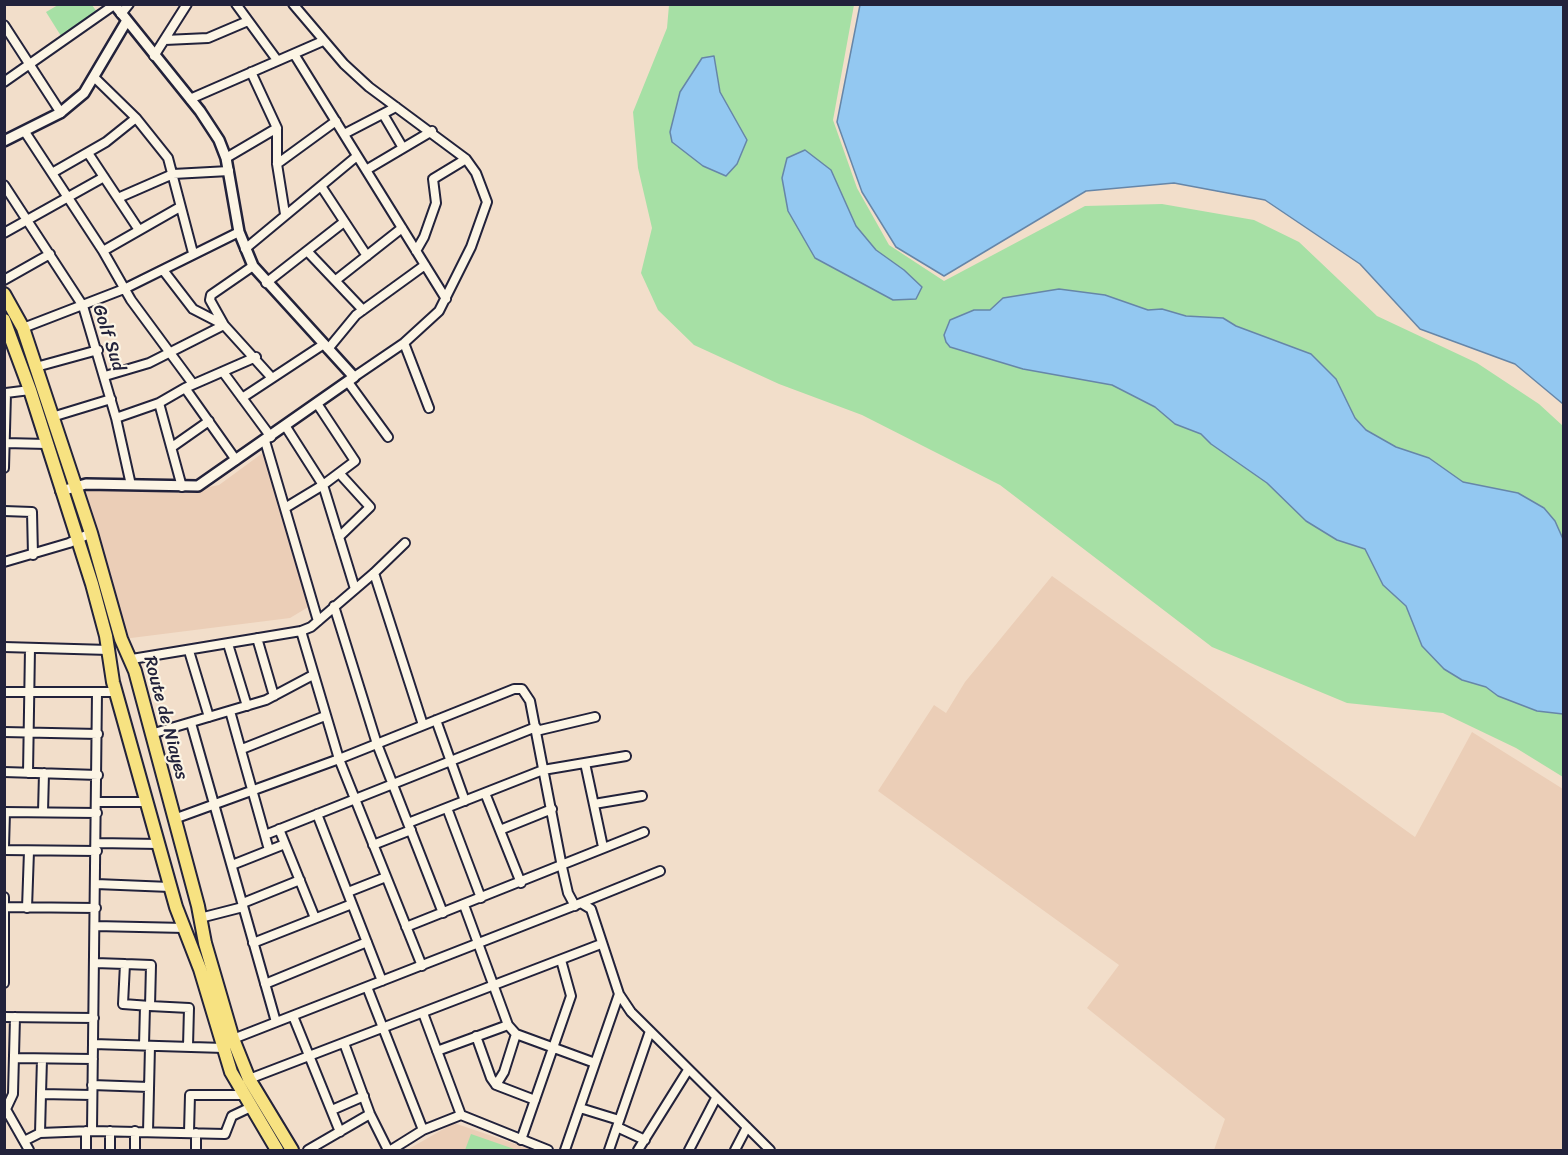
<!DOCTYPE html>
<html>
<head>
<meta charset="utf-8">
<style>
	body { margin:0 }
	#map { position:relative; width:1568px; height:1155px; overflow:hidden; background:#f2deca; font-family:Sriracha,sans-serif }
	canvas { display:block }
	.frame { position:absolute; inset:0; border:6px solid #22223b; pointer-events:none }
</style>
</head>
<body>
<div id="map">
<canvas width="1568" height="1155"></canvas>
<div class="frame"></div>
</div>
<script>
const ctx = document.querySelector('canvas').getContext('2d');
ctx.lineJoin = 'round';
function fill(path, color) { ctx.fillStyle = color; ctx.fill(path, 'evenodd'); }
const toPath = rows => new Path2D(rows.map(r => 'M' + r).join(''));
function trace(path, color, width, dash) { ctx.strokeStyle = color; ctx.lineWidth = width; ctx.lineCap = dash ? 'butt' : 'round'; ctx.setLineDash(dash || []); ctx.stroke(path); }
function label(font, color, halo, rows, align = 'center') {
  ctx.font = font + ' Sriracha,sans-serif'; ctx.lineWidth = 4.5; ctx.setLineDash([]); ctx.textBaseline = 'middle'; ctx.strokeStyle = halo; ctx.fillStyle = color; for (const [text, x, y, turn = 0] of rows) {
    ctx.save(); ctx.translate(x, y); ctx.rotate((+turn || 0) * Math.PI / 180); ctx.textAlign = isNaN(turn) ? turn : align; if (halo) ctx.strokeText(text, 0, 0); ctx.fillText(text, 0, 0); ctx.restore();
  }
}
fill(toPath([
	[264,452,310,606,290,618,123,639,82,487,180,493,219,485],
	[1052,576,1415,837,1472,732,1563,789,1563,1150,1214,1150,1225,1119,1087,1008,1119,965,878,791,934,705,946,713,965,682],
	[454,1123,533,1150,407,1150]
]), '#ebceb7');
fill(toPath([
	[58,5,92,5,97,12,61,36,46,12],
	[669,5,854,5,833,120,857,188,889,245,944,281,1085,206,1162,204,1254,220,1299,242,1377,316,1477,363,1539,404,1563,426,1563,777,1516,748,1443,713,1347,703,1212,647,1000,485,862,415,779,384,694,345,658,310,641,273,652,228,638,168,633,112,667,28],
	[471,1134,517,1150,465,1150]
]), '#a6e0a5');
const water = toPath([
	[860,5,1563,5,1563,404,1515,364,1420,329,1360,264,1265,200,1174,183,1086,191,944,276,896,247,862,192,837,122,860,5],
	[714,56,720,92,747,140,737,164,726,176,703,166,672,142,670,132,680,92,702,58,714,56],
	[805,150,831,170,856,226,876,250,904,270,922,287,916,299,893,300,815,258,788,211,782,178,787,158,805,150],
	[1059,289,1105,295,1148,310,1162,309,1186,316,1223,318,1236,326,1311,354,1336,379,1355,418,1366,430,1396,447,1429,458,1463,482,1518,493,1544,508,1555,521,1563,539,1563,714,1537,711,1498,696,1486,687,1462,680,1444,669,1422,646,1406,606,1383,585,1365,549,1337,540,1306,521,1267,483,1211,444,1201,434,1175,424,1155,407,1112,385,1023,369,950,347,946,342,944,335,950,320,974,310,990,310,1003,298,1059,289]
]);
fill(water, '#93c8f1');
trace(water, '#6686a8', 1.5);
const minor = toPath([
	[236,4,277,60],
	[293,4,344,64,369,87,466,159,476,173,487,202,471,247,439,311,404,343,354,377],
	[121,14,129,4],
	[4,25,61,113],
	[165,40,208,38,248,21],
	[294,54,446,299],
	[154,56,187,4],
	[251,72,277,128,277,164,285,214],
	[95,78,136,118,168,158,193,253],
	[4,82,114,5],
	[190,99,323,41],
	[383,114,403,148],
	[25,132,103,251,131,300,193,384],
	[344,134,396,107],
	[88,153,139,230],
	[226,158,277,128],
	[277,164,336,121],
	[366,170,432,131],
	[52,173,106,142,136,118],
	[4,185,83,306,116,418,131,485],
	[321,186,367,256],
	[118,198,173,174,229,171],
	[4,233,104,177],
	[245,249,357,156],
	[103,251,180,207],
	[307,251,363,310],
	[416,251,424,237,436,203,433,179,466,159],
	[253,266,211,295,210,300,224,325,272,378],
	[163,270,193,309,224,325],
	[4,280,50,254],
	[336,280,402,228],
	[266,283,344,222],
	[23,328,124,289,239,232],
	[404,343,429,408],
	[328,349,356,315,425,265],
	[36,367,98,350],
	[223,372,271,437],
	[105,376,149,363,224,325],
	[348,382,388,437],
	[185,388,236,460],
	[242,398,324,344],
	[159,403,182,487],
	[52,417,111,399],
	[116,418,159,403,185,388,256,357],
	[286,427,323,485,355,589],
	[265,441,318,621],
	[5,443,47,444],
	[172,447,209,421],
	[4,468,6,393,30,390],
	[285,508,323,485,355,461,318,405],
	[4,511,32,512,33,555],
	[339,537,370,507,340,474],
	[4,562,69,543,91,533],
	[374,573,423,725],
	[334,606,377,744,443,913],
	[301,631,339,759,422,966],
	[257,638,274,696],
	[228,644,247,706],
	[4,647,109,650],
	[189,651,209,717],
	[132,659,301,631,311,627,374,573,405,543],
	[4,692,116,692],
	[230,711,269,850],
	[436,720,465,801],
	[191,723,276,1022],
	[536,731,595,717],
	[4,732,98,734],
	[151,734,266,700,313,675],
	[242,749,325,716],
	[585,763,603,847],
	[4,772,98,775],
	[28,773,30,648],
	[485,793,521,883],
	[97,802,148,802],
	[594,804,642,796],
	[447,808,481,898],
	[4,812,97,813],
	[43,812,44,773],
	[317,814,382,981],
	[174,819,339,759,514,689,522,689,530,701,562,867,568,893,575,906],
	[408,823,543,770,626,756],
	[279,829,315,918],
	[500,830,552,809],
	[265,835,536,727],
	[97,843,159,844],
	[373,845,411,830],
	[4,847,5,812],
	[4,850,97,851],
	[232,865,285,844],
	[96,884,170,887],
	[348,892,386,877],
	[4,897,4,983],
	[243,903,300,880],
	[581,903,660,871],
	[464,905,508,1025,516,1034,595,1063],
	[6,907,96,908],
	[27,908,29,851],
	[200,918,243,907],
	[95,926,185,928],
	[406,927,644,832],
	[253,943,352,904],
	[95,963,125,964,151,965,150,1006,123,1004,125,964],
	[265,984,367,942],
	[367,987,423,1130],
	[150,1006,189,1008,188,1046],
	[423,1013,461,1115],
	[293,1016,340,1132],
	[4,1017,94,1018],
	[476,1036,491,1078,496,1085,535,1100],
	[233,1039,581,903,591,909,619,994,631,1012,770,1150],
	[344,1043,370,1114,388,1150],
	[93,1044,224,1048],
	[144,1045,145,1006],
	[437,1051,508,1025],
	[14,1058,93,1059],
	[249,1079,601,944],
	[92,1085,149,1087],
	[496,1085,504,1072,516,1034],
	[41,1094,42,1059],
	[4,1106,29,1150],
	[580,1108,619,1120],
	[6,1109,13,1094,15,1017],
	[332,1110,364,1096],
	[617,1127,645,1140],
	[92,1131,97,692],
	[135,1131,135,1150],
	[148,1132,150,1046],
	[189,1132,190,1095,244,1095],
	[40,1133,92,1131,225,1134,232,1116,251,1107],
	[521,1140,571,996,561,960],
	[24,1141,40,1133,41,1094,92,1095],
	[86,1150,86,1131],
	[110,1150,110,1131],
	[196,1150,196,1133],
	[308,1150,370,1114],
	[391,1150,423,1130,461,1115,548,1150],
	[565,1150,619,994],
	[609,1150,650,1031],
	[638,1150,688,1070],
	[689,1150,716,1098],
	[735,1150,747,1127]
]);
const tertiary = toPath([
	[4,141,60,113,84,93,126,22],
	[61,491,86,484,198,486,354,377,253,266,239,232,226,158,219,140,200,111,114,4]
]);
const primary = toPath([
	[4,294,23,328,91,533,121,639,135,671,198,906,205,943,233,1039,249,1079,292,1150],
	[4,320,30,390,92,584,106,636,113,682,176,907,200,969,231,1072,277,1150]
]);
trace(minor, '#22223b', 12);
trace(tertiary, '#22223b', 14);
trace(primary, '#22223b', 16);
trace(minor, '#fcf5e5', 8);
trace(tertiary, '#fcf5e5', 9);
trace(primary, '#f7e281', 12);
label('18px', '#22223b', '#fcf5e5', [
	["Golf Sud",108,338,72],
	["Route de Niayes",165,718,75]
]);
</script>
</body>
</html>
